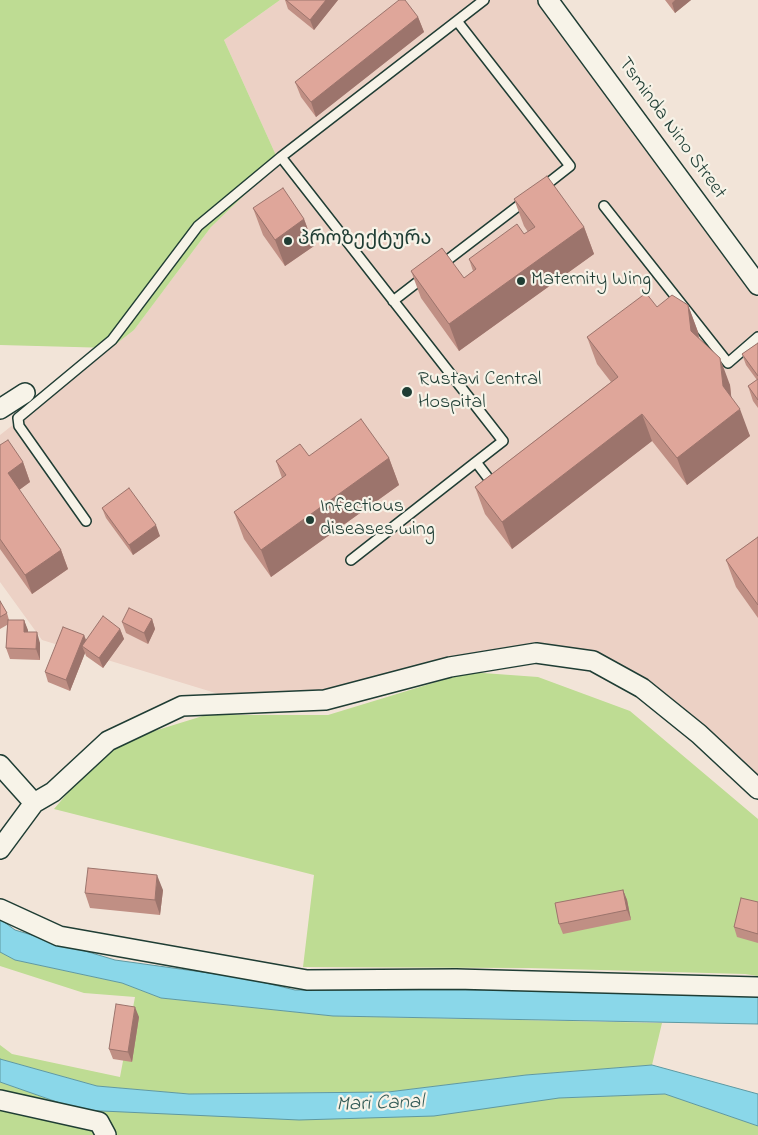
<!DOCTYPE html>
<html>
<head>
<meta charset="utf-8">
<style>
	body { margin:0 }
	canvas { display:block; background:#f2e4d8 }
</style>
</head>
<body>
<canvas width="758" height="1135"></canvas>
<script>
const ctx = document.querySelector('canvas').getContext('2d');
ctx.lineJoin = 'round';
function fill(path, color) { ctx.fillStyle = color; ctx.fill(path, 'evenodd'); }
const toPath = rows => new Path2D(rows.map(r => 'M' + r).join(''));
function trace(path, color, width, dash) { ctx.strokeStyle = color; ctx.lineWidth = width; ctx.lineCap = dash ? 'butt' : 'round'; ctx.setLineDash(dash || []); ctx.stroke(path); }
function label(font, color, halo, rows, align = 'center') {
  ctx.font = font + ' "Indie Flower","Noto Sans Georgian",sans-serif'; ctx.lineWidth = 4.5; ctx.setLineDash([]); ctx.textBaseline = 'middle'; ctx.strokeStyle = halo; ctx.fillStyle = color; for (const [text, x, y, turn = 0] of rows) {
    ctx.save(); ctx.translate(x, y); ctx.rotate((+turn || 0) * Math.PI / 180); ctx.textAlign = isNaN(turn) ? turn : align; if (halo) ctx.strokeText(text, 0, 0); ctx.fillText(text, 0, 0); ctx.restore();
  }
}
fill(toPath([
	[280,0,540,0,758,297,758,781,594,654,324,694,222,695,42,640,0,582,0,435,134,330,211,227,279,162,224,40]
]), '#ecd1c5');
fill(toPath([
	[0,0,280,0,224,40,279,162,211,227,134,330,111,348,0,345],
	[469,672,538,677,630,711,758,819,758,976,745,974,528,968,303,967,314,875,54,809,82,776,125,740,206,715,328,715],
	[0,952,15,960,122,983,161,998,333,1016,662,1023,652,1065,526,1075,388,1092,189,1094,97,1086,0,1059,0,1045,12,1054,120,1077,135,997,84,993,0,966],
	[0,1082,80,1110,559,1098,665,1094,758,1126,758,1135,0,1135]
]), '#bedc93');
const water = toPath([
	[0,919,15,930,115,960,245,978,295,990,614,990,748,995,758,997,758,1024,333,1016,161,998,122,983,15,960,0,952,0,919],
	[0,1059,97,1086,189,1094,388,1092,526,1075,652,1065,758,1094,758,1126,665,1094,559,1098,434,1116,299,1120,80,1110,0,1082,0,1059]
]);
fill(water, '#8ad7e9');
trace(water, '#5f99a1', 1);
const service = toPath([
	[484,0,281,157,503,441,476,462,495,487],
	[457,21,570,166,542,188],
	[604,206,728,363,758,337],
	[441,265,526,200],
	[393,301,424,277],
	[86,521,19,426,18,418,112,340,198,226,281,157],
	[351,560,476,462]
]);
const minor = toPath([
	[548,0,758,285],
	[0,409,25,393],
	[0,765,34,803,0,849],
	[34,803,53,792,108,741,182,706,325,700,450,667,536,653,593,661,642,688,699,734,758,789],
	[0,909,59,936,307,980,456,979,758,987],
	[0,1100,99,1122,106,1135]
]);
trace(service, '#1f3d34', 12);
trace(minor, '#1f3d34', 22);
trace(service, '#f7f3e8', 9);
trace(minor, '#f7f3e8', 19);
fill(toPath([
	[285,0,338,0,314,30,288,9],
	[665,0,691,0,675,13],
	[418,17,424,32,316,117,301,97,295,82],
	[514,199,584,227,594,254,459,351,421,298,411,271,464,278,473,271,469,259,524,234,528,232,524,226],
	[253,208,304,219,314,246,285,266,263,235],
	[688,305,698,332,699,338,730,385,731,397,750,436,687,485,652,441,512,549,485,514,475,487,611,382,597,364,587,337,657,307],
	[758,343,758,408,753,401,748,386,757,380,746,365,742,354],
	[0,445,23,462,30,482,19,490,61,550,68,569,32,594,0,549],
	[309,456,389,458,399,485,271,577,244,539,234,512,282,478,276,461],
	[102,508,160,536,133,555,106,518],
	[758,537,758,618,736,587,726,560],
	[0,601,7,613,9,620,24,620,28,632,40,643,40,660,10,659,6,648,7,625,0,629],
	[152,619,155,629,148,644,126,633,122,622],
	[120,629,124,639,103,668,86,656,85,653,70,691,48,682,45,672,84,635,86,640],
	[163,890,160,915,90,908,85,893],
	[623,890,627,900,631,920,563,934,559,924],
	[758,902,758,943,737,937,734,927],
	[139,1017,132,1062,113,1059,109,1049]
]), '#c08f84');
fill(toPath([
	[326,0,338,0,314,30,310,20],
	[675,0,691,0,675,13,672,3],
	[418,17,424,32,316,117,311,102],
	[304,219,314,246,285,266,275,240],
	[584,227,594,254,459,351,449,324],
	[688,305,698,332,701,358,691,331],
	[720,358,730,385,733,413,723,386],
	[740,409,750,436,687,485,677,458],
	[642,414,652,441,512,549,502,522],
	[389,458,399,485,271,577,261,550],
	[23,462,30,482,15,493,8,473],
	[156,525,160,536,133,555,129,545],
	[61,550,68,569,32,594,25,575],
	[152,619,155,629,148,644,144,633],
	[24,620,28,630,28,642,24,632],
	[120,629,124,639,103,668,99,658],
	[37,632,40,643,40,660,36,649],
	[84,635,88,646,82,646,85,653,70,691,66,680],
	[157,875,163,890,160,915,155,900],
	[623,890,627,900,631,920,627,910],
	[135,1007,139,1017,132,1062,128,1052]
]), '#9c746c');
const building = toPath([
	[286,0,326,0,310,20,286,0],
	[399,0,405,0,418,17,311,102,295,82,399,0],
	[547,176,584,227,449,324,411,271,442,248,464,278,476,269,469,259,517,224,524,234,535,227,514,199,547,176],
	[283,188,304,219,275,240,253,208,283,188],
	[646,293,657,307,672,295,688,305,691,331,720,358,723,386,740,409,677,458,642,414,502,522,475,487,618,377,587,337,646,293],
	[758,343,758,376,742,354,758,343],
	[758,379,758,400,748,386,758,379],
	[361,419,389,458,261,550,234,512,286,475,276,461,300,444,309,456,361,419],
	[8,440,23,462,8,473,61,550,25,575,0,539,0,445,8,440],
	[129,488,156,525,129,545,102,508,129,488],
	[758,537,758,605,726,560,758,537],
	[0,601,7,613,0,617,0,601],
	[129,608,152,619,144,633,122,622,129,608],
	[103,616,120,629,99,658,82,646,103,616],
	[8,620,24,620,24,632,37,632,36,649,6,648,8,620],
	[63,627,84,635,66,680,45,672,63,627],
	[88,868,157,875,155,900,85,893,88,868],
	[623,890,627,910,559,924,555,903,623,890],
	[741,898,758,902,758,934,734,927,741,898],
	[116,1004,135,1007,128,1052,109,1049,116,1004]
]);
fill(building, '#dfa69a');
trace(building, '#9c746c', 1);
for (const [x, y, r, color] of [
	[288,241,5,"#1f3d34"],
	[521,281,5,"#1f3d34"],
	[407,392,6,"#1f3d34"],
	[310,520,5,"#1f3d34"]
]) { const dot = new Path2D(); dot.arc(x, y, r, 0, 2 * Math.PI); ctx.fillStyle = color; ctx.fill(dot); trace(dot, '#f7f3e8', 2); }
label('20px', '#1f3d34', '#f7f3e8', [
	["Tsminda Nino Street",671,129,54]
]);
label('20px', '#1f3d34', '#f7f3e8', [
	["პროზექტურა",298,241],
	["Maternity Wing",531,281],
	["Rustavi Central",418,381],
	["Hospital",418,404],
	["Infectious",320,508],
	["diseases wing",320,531]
], 'left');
label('italic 21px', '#345c58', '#f7f3e8', [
	["Mari Canal",380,1105,-2]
]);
</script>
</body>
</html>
